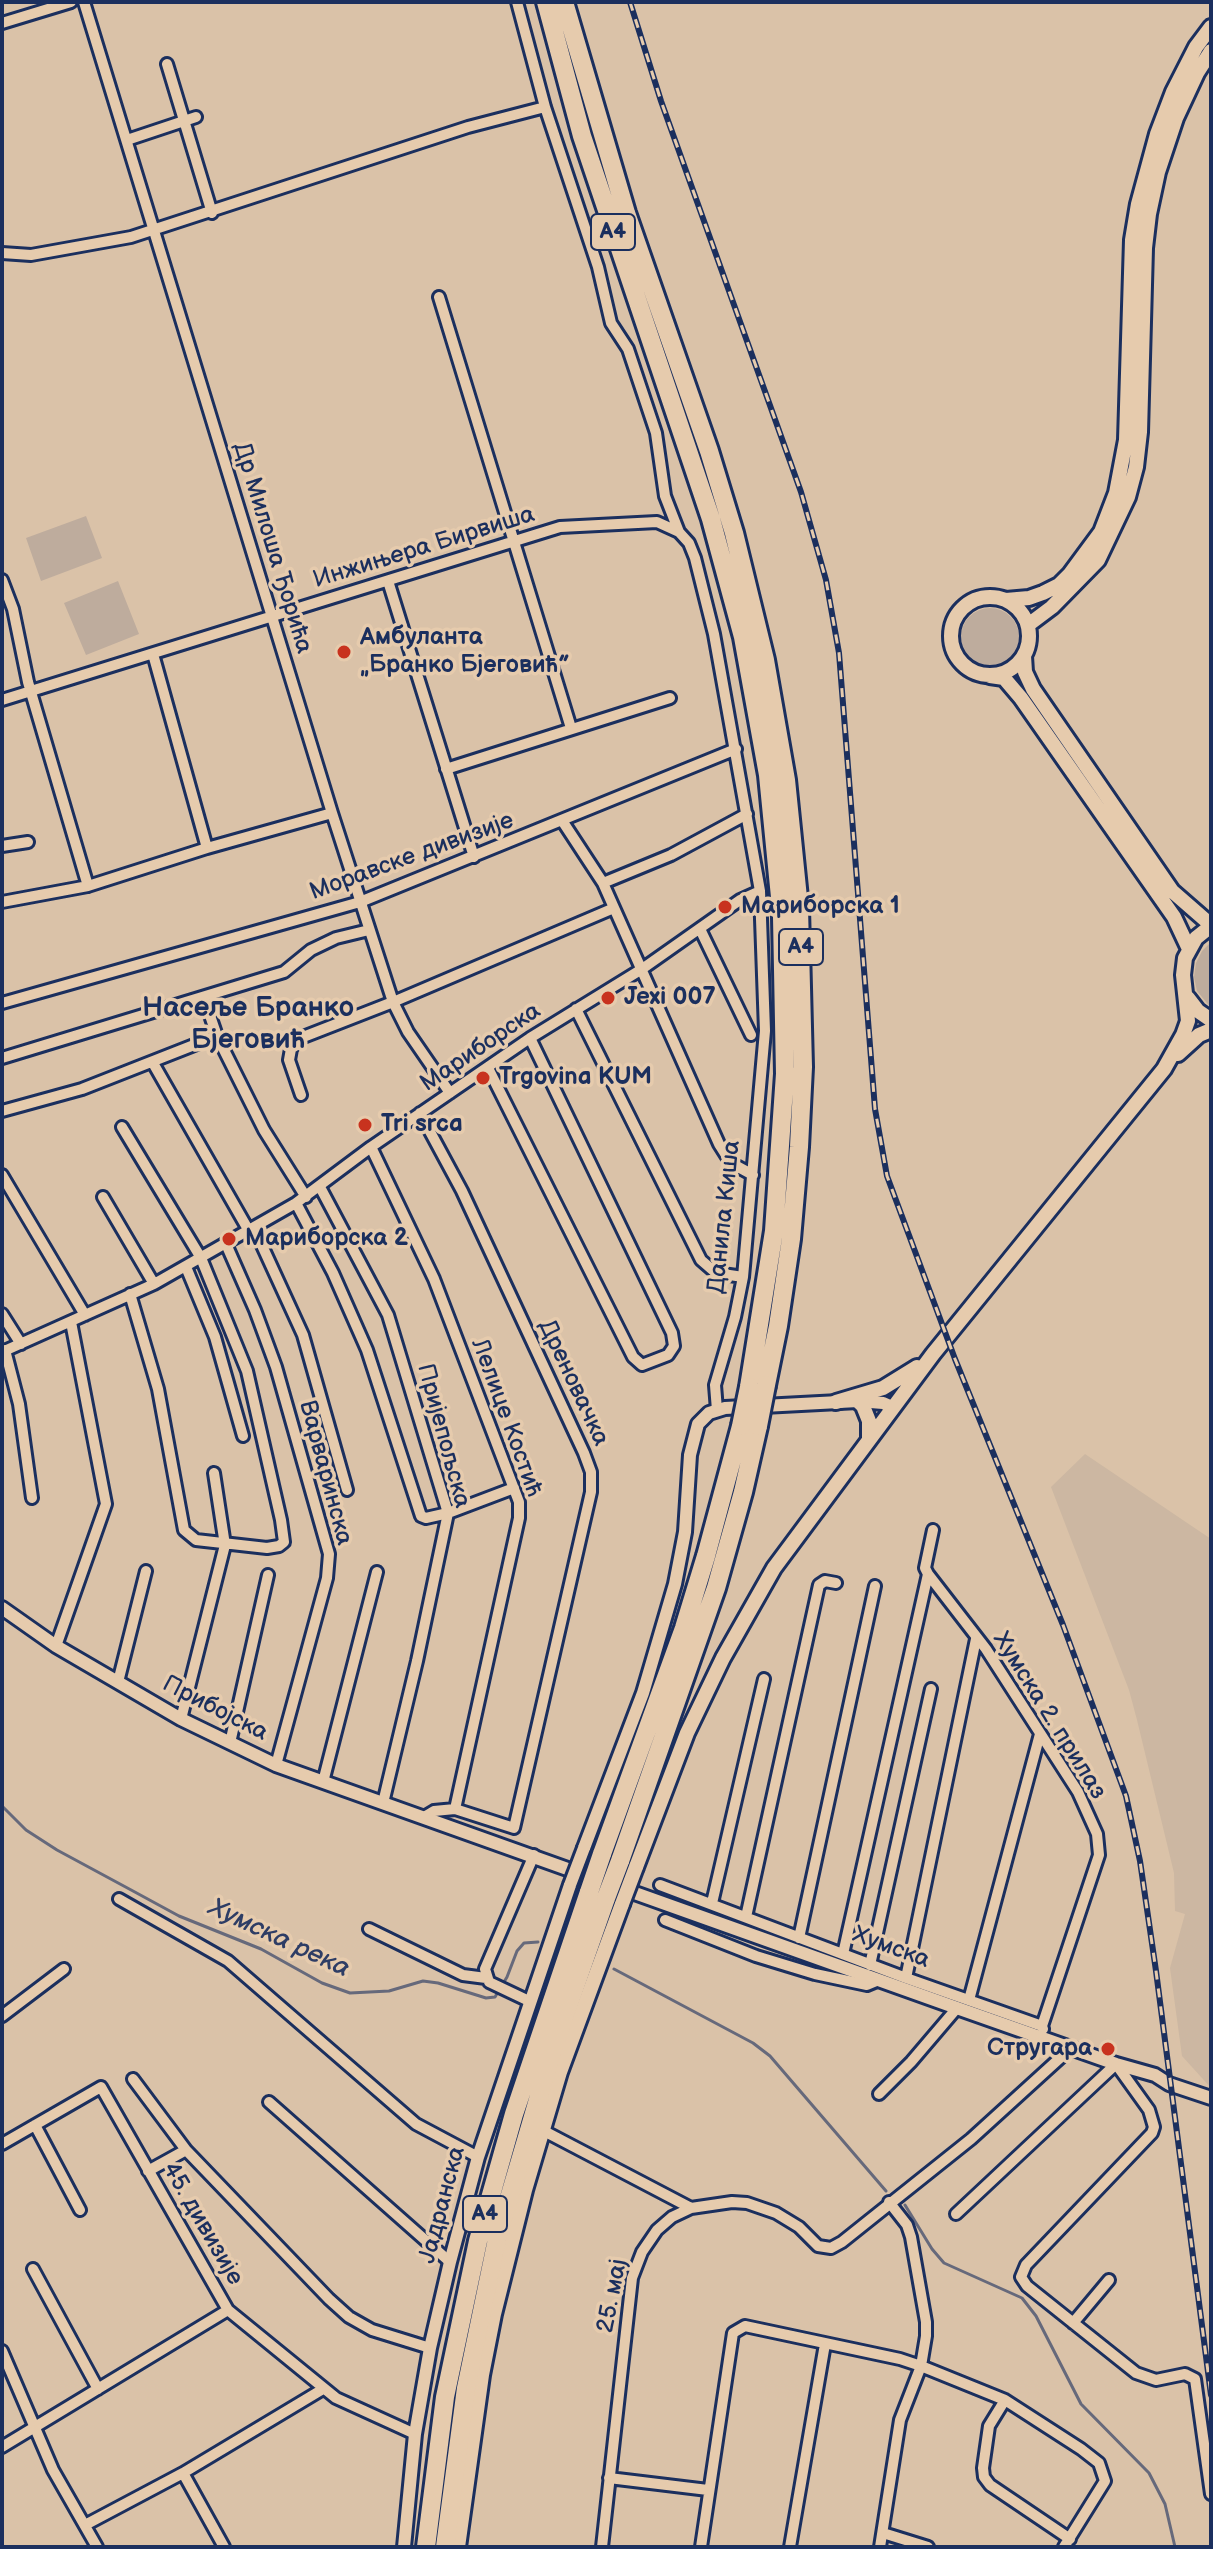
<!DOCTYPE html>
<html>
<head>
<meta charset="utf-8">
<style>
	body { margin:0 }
	#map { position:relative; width:1213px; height:2549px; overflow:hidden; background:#dac2a8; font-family:"Balsamiq Sans",sans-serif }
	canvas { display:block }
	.frame { position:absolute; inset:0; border:4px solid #1b2f5e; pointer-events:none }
</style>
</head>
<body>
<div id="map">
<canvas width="1213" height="2549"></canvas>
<div class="frame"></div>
</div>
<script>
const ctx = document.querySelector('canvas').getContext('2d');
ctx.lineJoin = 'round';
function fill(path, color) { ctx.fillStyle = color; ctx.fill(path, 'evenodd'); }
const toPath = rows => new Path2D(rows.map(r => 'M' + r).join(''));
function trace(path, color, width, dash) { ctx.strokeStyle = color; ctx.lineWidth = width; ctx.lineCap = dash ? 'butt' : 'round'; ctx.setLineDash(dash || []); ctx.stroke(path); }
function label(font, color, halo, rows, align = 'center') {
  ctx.font = font + ' "Balsamiq Sans",sans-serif'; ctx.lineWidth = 7; ctx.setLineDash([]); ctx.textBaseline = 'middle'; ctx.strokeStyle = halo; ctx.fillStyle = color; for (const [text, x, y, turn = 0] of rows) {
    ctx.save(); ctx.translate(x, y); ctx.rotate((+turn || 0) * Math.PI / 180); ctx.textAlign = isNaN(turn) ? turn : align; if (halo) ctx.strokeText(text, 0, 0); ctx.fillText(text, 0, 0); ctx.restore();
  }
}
fill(toPath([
	[1085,1454,1211,1539,1211,2088,1182,2056,1170,1968,1185,1914,1175,1911,1174,1873,1137,1720,1129,1690,1051,1487]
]), '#ccb7a2');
fill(toPath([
	[86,516,102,558,41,581,26,538],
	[118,581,139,634,86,655,64,603],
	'961 637a29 29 0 1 1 58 0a29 29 0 1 1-58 0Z',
	[1211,942,1211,1008,1197,991,1194,977,1196,963,1202,951]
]), '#beac9d');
trace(toPath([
	[2,1806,26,1830,57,1850,133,1891,179,1916,261,1949,322,1983,350,1993,389,1991,423,1981,438,1983,486,1998,495,1997,507,1977,517,1951,524,1943,538,1942],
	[614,1969,753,2043,770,2056,886,2191],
	[905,2205,932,2249,944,2263,1022,2298,1036,2316,1081,2404,1149,2473,1165,2504,1175,2547]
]), '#66697b', 3);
const minor = toPath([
	[84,2,332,813,393,1002,408,1032,450,1093],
	[517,2,545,107,598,267,611,323,628,349,656,433,665,496,679,532,689,543,695,558,714,634,760,891,765,1031,743,1277,735,1317,715,1385,717,1410],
	[2,23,71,2],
	[167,64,212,213],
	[127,140,196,117],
	[2,253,31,255,131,237,468,127,545,107],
	[439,297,571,728],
	[2,580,13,609,28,682,88,886],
	[388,581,474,857],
	[153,654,207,848],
	[2,700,560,527,657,522,679,532],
	[446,769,670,698],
	[563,822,603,883,719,1144,731,1163,753,1175],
	[2,846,28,842],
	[603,883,671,855,747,814],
	[2,902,88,886,207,848,332,813],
	[700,929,751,1035],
	[204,998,217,1036,264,1130,306,1197],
	[2,1003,360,902,736,749],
	[576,1009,701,1260,716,1273,743,1277],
	[2,1058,284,972,311,950,336,938,369,930],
	[153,1063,249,1231],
	[488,1068,633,1357,642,1365,668,1355,674,1346,672,1333,530,1038],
	[301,1095,289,1060,291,1049,298,1039,393,1002,614,908],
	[2,1111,82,1089,217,1036],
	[420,1113,462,1191,584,1453,591,1472,591,1492,514,1828,455,1809,434,1811,424,1817],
	[122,1127,201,1258,247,1371,281,1520,284,1542,279,1546,267,1548,196,1540,184,1530,158,1389,130,1294],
	[371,1147,434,1279,519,1502,519,1518,455,1809],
	[2,1175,85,1315],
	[320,1187,388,1315,448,1513,417,1661,383,1803],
	[103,1197,154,1284],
	[296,1203,333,1273,367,1350,421,1516,426,1518,448,1513,514,1488],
	[254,1228,303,1335,347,1490],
	[226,1244,255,1310,276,1367,329,1554,327,1578,276,1765],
	[186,1267,215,1337,243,1436],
	[2,1314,21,1344],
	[5,1350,19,1404,32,1498],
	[2,1352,154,1284,296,1203,371,1147,530,1038,642,969,740,900,760,891],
	[933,1530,925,1568,928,1574,986,1649,1078,1792,1097,1834,1099,1855,1042,2026],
	[56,1646,106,1504,71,1322],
	[118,1682,146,1571],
	[181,1719,225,1545,214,1473],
	[230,1743,268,1575],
	[323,1782,377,1572],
	[660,1885,906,1978,1042,2026,1043,2029],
	[119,1899,228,1961,416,2124,478,2157],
	[712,1903,764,1679],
	[746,1917,819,1585,825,1581,836,1583],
	[665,1920,756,1956,815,1974,867,1985,879,1980],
	[369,1929,463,1975,486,1978],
	[799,1938,875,1586],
	[843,1954,928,1574],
	[870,1965,931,1689],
	[906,1978,976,1639],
	[969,2000,1040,1734],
	[529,2001,489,1982,485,1969,534,1855],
	[2,2016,64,1969],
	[133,2079,186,2150,329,2299,349,2317,372,2330,430,2348],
	[879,2094,911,2062,957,2008],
	[269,2102,450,2262],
	[35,2125,80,2210],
	[542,2130,691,2208],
	[2,2144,101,2087,228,2310,336,2398,415,2434],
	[148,2171,186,2150],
	[956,2214,1116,2064,1149,2110,1154,2127,1152,2133,1026,2265,1021,2277,1027,2286,1136,2373,1156,2380,1185,2374,1195,2379,1211,2494],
	[33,2269,98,2389],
	[1073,2323,1109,2280],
	[2,2351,53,2470,97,2547],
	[1005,2400,989,2426,983,2468,984,2477,990,2485,1070,2539],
	[2,2447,228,2310],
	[183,2473,224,2547],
	[609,2478,708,2490],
	[85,2525,183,2473,323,2389],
	[883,2533,928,2547],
	[602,2547,632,2278,642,2252,657,2230,672,2217,691,2208,732,2202,747,2203,776,2213,799,2227,818,2246,831,2248,842,2242,971,2139,1071,2048],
	[701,2547,733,2333,745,2326,900,2359,921,2366,1005,2400,1081,2449,1099,2463,1105,2481,1064,2547],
	[790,2547,825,2344],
	[880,2547,900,2420,921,2366,926,2336,926,2322,911,2237,907,2225,889,2202]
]);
const tertiary = toPath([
	[2,1608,56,1646,181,1719,276,1765,957,2008,1116,2064,1155,2075,1169,2084,1211,2098],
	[584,1848,643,1693,675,1584,685,1532,690,1455,698,1424,709,1413,725,1408,858,1401,883,1403,892,1407],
	[404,2547,415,2434,430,2348,450,2262,478,2157,570,1885]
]);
const secondary = toPath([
	'951 636a39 39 0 1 1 78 0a39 39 0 1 1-78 0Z',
	[1006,600,1029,598,1043,593,1059,585,1070,574,1101,532,1116,493,1126,440,1132,240,1138,204,1157,134,1173,92,1196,47,1211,27],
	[1028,625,1052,607,1098,560,1128,497,1136,467,1140,432,1145,248,1149,214,1158,172,1176,118,1197,73,1211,51],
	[1024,656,1025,672,1033,689,1172,891,1211,925],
	[990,676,1004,678,1021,698,1174,917,1189,949],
	[1188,998,1198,1011,1211,1020],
	[1178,1054,1199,1035,1211,1030],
	[858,1401,863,1406,869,1421,869,1439],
	[836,1402,883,1388,917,1367],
	[636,1867,687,1733,723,1658,774,1568,933,1354,1164,1069,1183,1035,1188,1021,1183,975,1185,958,1196,938,1211,926],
	[458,2547,482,2375,494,2314,525,2190,560,2072,622,1904]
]);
const motorway = toPath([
	[546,2,582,136,711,519,743,637,768,775,782,917,785,1074,774,1231,749,1387],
	[564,2,626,213,709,451,734,533,765,660,786,780,799,908,803,1067,799,1147,791,1239,778,1326,766,1385],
	[602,1854,684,1628,706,1556,741,1426],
	[620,1861,716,1588,743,1492,758,1426],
	[426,2547,445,2397,478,2241,514,2114,589,1892],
	[445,2547,466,2388,497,2239,552,2052,606,1898]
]);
trace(minor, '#1b2f5e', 16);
trace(tertiary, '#1b2f5e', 18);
trace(secondary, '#1b2f5e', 20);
trace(motorway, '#1b2f5e', 24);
trace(minor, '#e6cbad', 10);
trace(tertiary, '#e6cbad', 12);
trace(secondary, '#e6cbad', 14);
trace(motorway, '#e6cbad', 18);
const rail = toPath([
	[630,2,661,101,801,492,826,580,839,653,875,1109,887,1176,955,1359,1063,1625,1126,1796,1140,1861,1156,1971,1211,2395]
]);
trace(rail, '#1b2f5e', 6);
trace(rail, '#e6cbad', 3, [9]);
const tertiaryBridge = toPath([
	[570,1885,584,1848]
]);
const secondaryBridge = toPath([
	[622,1904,636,1867]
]);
const motorwayBridge = toPath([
	[741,1426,749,1387],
	[758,1426,766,1385],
	[589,1892,602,1854],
	[606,1898,620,1861]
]);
trace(tertiaryBridge, '#1b2f5e', 18, []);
trace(secondaryBridge, '#1b2f5e', 20, []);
trace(motorwayBridge, '#1b2f5e', 24, []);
trace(tertiaryBridge, '#e6cbad', 12);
trace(secondaryBridge, '#e6cbad', 14);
trace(motorwayBridge, '#e6cbad', 18);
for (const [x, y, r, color] of [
	[344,652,8,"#c8321e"],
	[725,907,8,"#c8321e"],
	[608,998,8,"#c8321e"],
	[483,1078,8,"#c8321e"],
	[365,1125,8,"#c8321e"],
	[229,1239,8,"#c8321e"],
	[1108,2049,8,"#c8321e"]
]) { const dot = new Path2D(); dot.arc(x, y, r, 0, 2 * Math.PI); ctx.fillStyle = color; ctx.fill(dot); trace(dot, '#e6cbad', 3); }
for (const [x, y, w] of [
	[613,232,44],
	[801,947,44],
	[485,2214,44]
]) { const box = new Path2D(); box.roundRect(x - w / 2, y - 18, w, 36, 6); ctx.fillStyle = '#e6cbad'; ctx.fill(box); trace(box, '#1b2f5e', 2); }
label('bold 22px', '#1b2f5e', null, [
	["A4",613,232],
	["A4",801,947],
	["A4",485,2214]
]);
label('24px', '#1b2f5e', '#e6cbad', [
	["Др Милоша Ђорића",272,548,73],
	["Инжињера Бирвиша",424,548,-17],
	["Моравске дивизије",412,857,-20],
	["Мариборска",481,1048,-34],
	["Данила Киша",725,1217,-84],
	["Дреновачка",573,1383,65],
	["Лелице Костић",506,1418,70],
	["Пријепољска",443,1436,75],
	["Варваринска",325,1473,75],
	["Прибојска",215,1709,27],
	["Хумска 2. прилаз",1049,1716,58],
	["Хумска",891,1948,20],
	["Јадранска",443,2205,-75],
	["45. дивизије",202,2224,60],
	["25. мај",613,2296,-79]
]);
label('bold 24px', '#1b2f5e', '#e6cbad', [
	["Амбуланта",360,638],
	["„Бранко Бјеговић”",360,666],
	["Мариборска 1",741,907],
	["Jexi 007",624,998],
	["Trgovina KUM",499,1078],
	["Tri srca",381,1125],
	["Мариборска 2",245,1239],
	["Стругара",1092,2049,"right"]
], 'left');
label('italic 26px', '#2e3d65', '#e6cbad', [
	["Хумска река",279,1939,25]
]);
label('bold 28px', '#1b2f5e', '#e6cbad', [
	["Насеље Бранко",248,1009],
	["Бјеговић",248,1041]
]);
</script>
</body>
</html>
